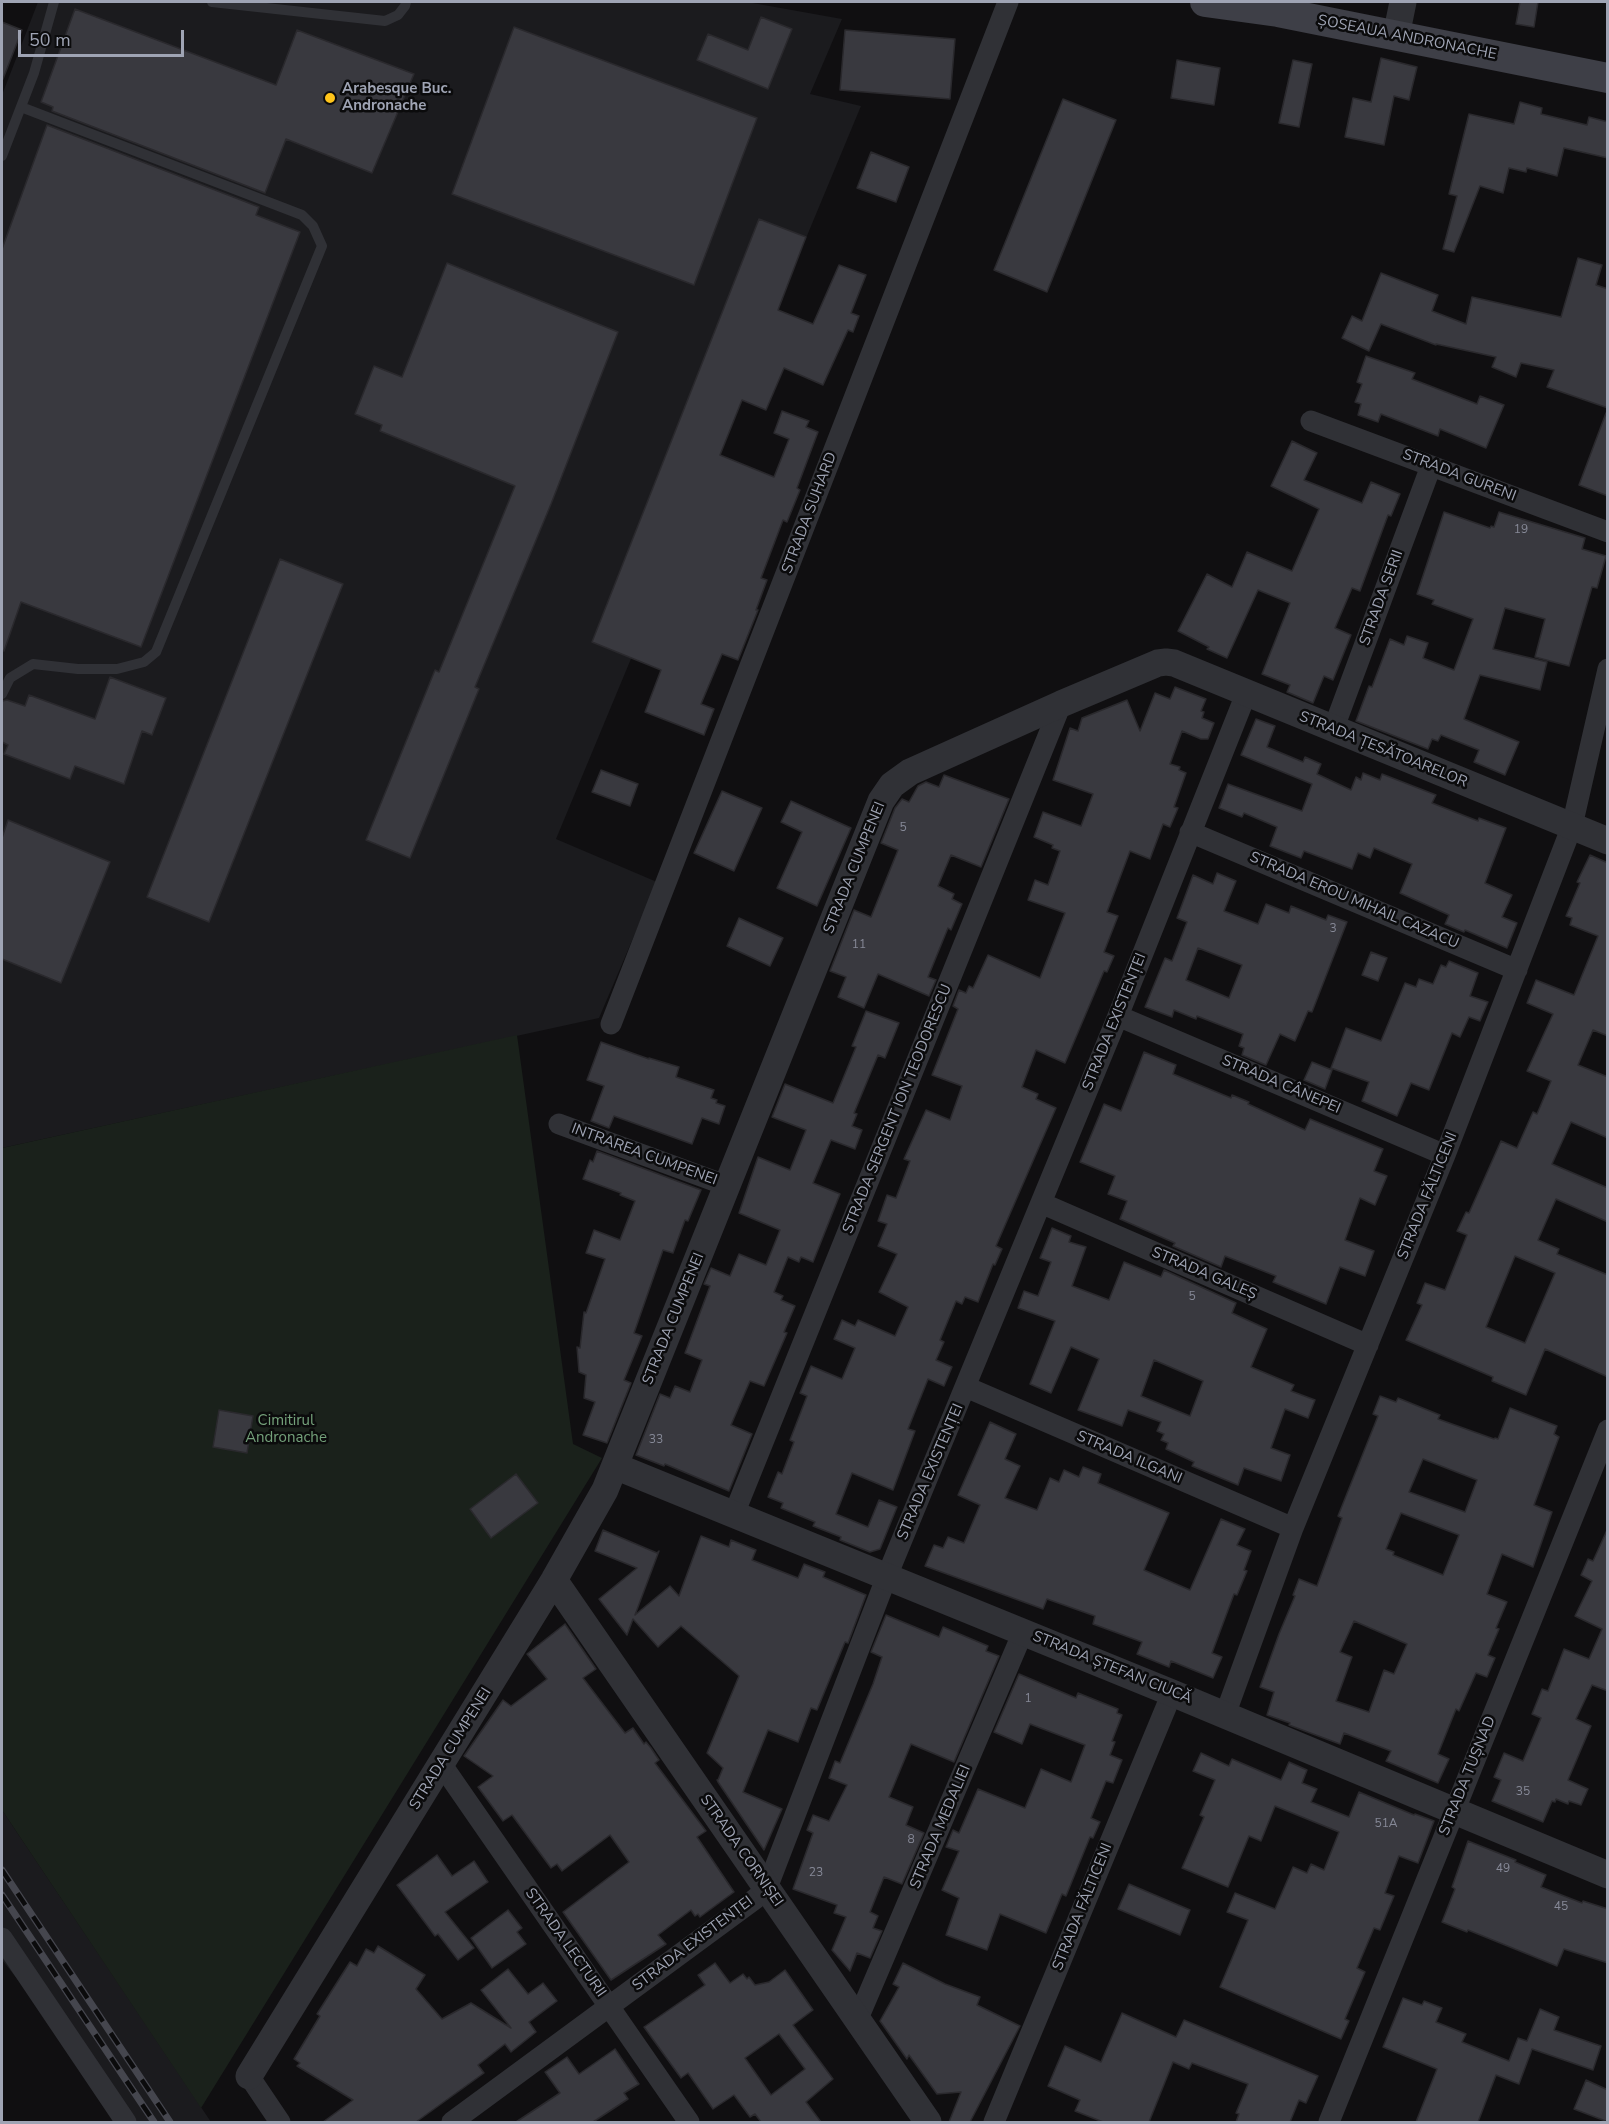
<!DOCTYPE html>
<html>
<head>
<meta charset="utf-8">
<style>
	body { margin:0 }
	#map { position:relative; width:1609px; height:2124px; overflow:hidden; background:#100f11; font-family:"Nunito Sans",sans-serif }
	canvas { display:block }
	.frame { position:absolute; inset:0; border:3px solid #9fa4b4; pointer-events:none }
	.scale { position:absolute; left:18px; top:30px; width:166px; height:27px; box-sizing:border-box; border:3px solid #9fa4b4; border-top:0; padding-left:8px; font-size:18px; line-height:21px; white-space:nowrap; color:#9fa4b4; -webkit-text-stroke:4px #0b0b0c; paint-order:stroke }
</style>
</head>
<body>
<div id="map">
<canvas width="1609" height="2124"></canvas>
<div class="frame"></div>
<div class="scale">50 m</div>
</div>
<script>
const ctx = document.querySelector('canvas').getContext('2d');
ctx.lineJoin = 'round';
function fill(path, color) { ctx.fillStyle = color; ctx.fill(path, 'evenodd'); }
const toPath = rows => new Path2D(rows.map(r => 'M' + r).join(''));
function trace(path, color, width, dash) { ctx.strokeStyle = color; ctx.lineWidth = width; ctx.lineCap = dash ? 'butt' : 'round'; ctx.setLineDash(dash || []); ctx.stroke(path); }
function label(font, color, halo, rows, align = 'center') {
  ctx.font = font + ' "Nunito Sans",sans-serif'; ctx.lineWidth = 5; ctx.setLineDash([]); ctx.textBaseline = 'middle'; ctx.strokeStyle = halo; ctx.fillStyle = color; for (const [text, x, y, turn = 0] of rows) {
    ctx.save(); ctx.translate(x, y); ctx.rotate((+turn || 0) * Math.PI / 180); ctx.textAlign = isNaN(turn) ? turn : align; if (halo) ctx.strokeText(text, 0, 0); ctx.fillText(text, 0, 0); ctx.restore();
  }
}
fill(toPath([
	[38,2,747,2,842,19,810,94,861,106,556,839,657,882,599,1018,2,1148,2,95],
	[2,1810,211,2122,132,2122,2,1960]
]), '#1b1b1e');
fill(toPath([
	[517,1035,573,1444,602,1458,201,2108,2,1810,2,1148]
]), '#1a211b');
const building = toPath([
	[1520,2,1538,2,1534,27,1516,24,1520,2],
	[75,9,276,85,297,30,414,74,372,173,286,139,265,193,52,111,53,107,41,102,75,9],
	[761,17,792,29,768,89,697,60,708,34,748,50,761,17],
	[2,22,22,30,3,79,2,78,2,22],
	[514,27,757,118,694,285,452,194,514,27],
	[845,30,955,39,950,99,840,90,845,30],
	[1381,58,1417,67,1409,100,1394,96,1384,145,1345,137,1353,98,1371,102,1381,58],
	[1177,60,1220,68,1214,105,1171,98,1177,60],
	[1293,60,1312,64,1299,127,1279,123,1293,60],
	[1063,99,1116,120,1047,292,994,270,1063,99],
	[1520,102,1542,108,1541,114,1587,125,1589,117,1608,122,1608,158,1564,148,1557,176,1527,168,1526,172,1509,168,1503,193,1480,186,1454,252,1443,249,1457,196,1449,194,1469,114,1514,124,1520,102],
	[47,125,259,207,256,215,300,232,141,647,21,602,4,651,2,650,2,249,47,125],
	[871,152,909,167,896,202,857,188,871,152],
	[759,219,806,237,778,310,813,324,839,265,866,275,851,313,859,316,853,332,848,330,823,385,784,368,766,410,742,400,720,455,774,477,789,439,774,433,782,411,809,421,806,427,818,432,797,488,800,490,787,522,783,520,761,578,767,580,756,610,758,610,738,660,722,654,701,704,714,709,704,735,645,712,661,670,592,642,759,219],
	[1578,258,1602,265,1596,285,1608,289,1608,408,1547,387,1554,370,1521,363,1516,377,1492,367,1496,357,1436,344,1436,345,1381,324,1369,351,1342,338,1352,316,1362,321,1381,273,1438,295,1432,311,1466,324,1472,297,1561,317,1578,258],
	[447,263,618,332,551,504,475,687,479,689,410,858,366,840,435,670,439,672,515,486,380,431,382,425,355,414,374,366,402,377,447,263],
	[1366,356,1415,373,1412,379,1477,404,1480,396,1504,405,1486,448,1440,429,1438,436,1381,414,1378,422,1358,415,1361,404,1355,402,1362,384,1357,382,1366,356],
	[1606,413,1608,413,1608,496,1579,485,1606,413],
	[1292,441,1317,453,1304,480,1362,503,1371,482,1400,494,1391,516,1388,515,1360,591,1352,588,1335,628,1351,635,1333,680,1324,676,1313,703,1287,692,1290,685,1262,674,1290,603,1258,590,1227,658,1207,649,1209,647,1178,631,1207,574,1232,587,1247,552,1292,571,1319,509,1271,486,1292,441],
	[1444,512,1490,528,1491,526,1494,527,1499,512,1585,538,1582,549,1606,556,1597,588,1592,587,1569,666,1535,657,1545,619,1505,608,1493,649,1547,662,1540,690,1480,675,1464,719,1519,742,1505,775,1474,762,1479,750,1441,735,1438,741,1432,739,1428,749,1356,721,1369,686,1372,687,1390,639,1404,645,1407,636,1428,643,1423,658,1454,670,1473,619,1432,604,1434,600,1417,594,1444,512],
	[280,559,343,584,209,922,147,897,280,559],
	[110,677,166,698,152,735,142,731,124,784,75,766,70,779,4,754,8,745,2,742,2,701,7,700,25,706,29,695,95,719,110,677],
	[1175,687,1206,699,1201,711,1204,712,1202,718,1214,723,1208,739,1201,739,1182,731,1170,764,1180,767,1179,770,1186,773,1174,807,1178,808,1170,827,1163,824,1150,859,1130,851,1107,912,1118,916,1104,952,1114,956,1107,972,1104,971,1065,1063,1036,1050,1022,1087,1038,1094,1036,1099,1056,1108,996,1246,1002,1249,995,1265,993,1264,978,1302,965,1297,962,1304,956,1301,940,1340,944,1342,936,1360,952,1367,944,1386,928,1379,908,1429,915,1431,893,1490,852,1473,836,1514,868,1527,879,1500,897,1507,880,1549,870,1552,840,1540,841,1537,813,1526,815,1522,781,1508,783,1503,768,1497,778,1472,782,1474,794,1442,790,1440,807,1396,800,1393,811,1366,842,1379,855,1348,834,1339,842,1320,855,1326,858,1320,895,1336,908,1307,879,1292,897,1254,878,1246,887,1224,878,1221,887,1195,896,1198,910,1161,904,1159,926,1110,950,1120,962,1086,932,1075,958,1009,953,1006,959,990,966,993,969,986,973,988,988,955,1040,978,1065,913,1028,900,1035,880,1048,885,1060,851,1052,848,1053,845,1034,837,1043,812,1081,826,1093,794,1053,780,1070,728,1078,731,1082,718,1127,700,1140,731,1155,693,1170,699,1175,687],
	[1256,719,1275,726,1267,747,1303,762,1305,757,1321,764,1317,774,1351,790,1356,777,1361,780,1363,773,1380,780,1382,774,1436,795,1432,803,1478,821,1479,818,1506,828,1485,883,1512,895,1502,917,1517,923,1507,948,1465,930,1464,932,1445,924,1449,915,1400,893,1412,864,1374,848,1370,858,1358,853,1352,869,1304,851,1301,858,1270,846,1277,827,1244,813,1242,817,1219,808,1228,784,1302,811,1312,784,1241,755,1256,719],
	[601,770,638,784,630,806,592,792,601,770],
	[944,775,1009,799,981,867,951,855,938,886,954,894,952,899,962,904,951,930,948,928,928,977,936,980,929,996,878,974,864,1008,838,997,846,977,830,971,854,910,871,917,898,850,881,843,895,808,902,799,909,802,918,786,926,782,939,787,944,775],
	[722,791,762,808,734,871,694,853,722,791],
	[791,801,851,828,817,906,777,888,802,832,781,822,791,801],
	[8,820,110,862,61,983,2,959,2,838,8,820],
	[1590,855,1608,863,1608,1036,1593,1030,1578,1065,1608,1077,1608,1138,1571,1122,1552,1164,1608,1188,1608,1222,1556,1199,1538,1240,1559,1249,1557,1254,1608,1275,1608,1377,1545,1349,1526,1395,1492,1381,1493,1377,1406,1340,1422,1305,1417,1303,1425,1283,1445,1290,1467,1235,1457,1231,1466,1212,1469,1213,1501,1141,1517,1148,1533,1112,1537,1114,1551,1081,1527,1071,1553,1014,1527,1003,1536,980,1574,995,1598,936,1570,925,1572,918,1566,916,1580,883,1577,882,1590,855],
	[1515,1256,1555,1273,1525,1343,1486,1327,1515,1256],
	[1217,873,1236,881,1224,911,1258,924,1266,904,1289,913,1291,906,1326,920,1328,915,1347,922,1312,1012,1308,1011,1295,1041,1280,1034,1266,1065,1242,1055,1244,1048,1239,1046,1243,1034,1197,1016,1196,1019,1174,1010,1172,1017,1145,1007,1165,958,1172,961,1187,922,1177,918,1193,875,1213,884,1217,873],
	[1198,948,1242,965,1229,998,1186,980,1198,948],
	[739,918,783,938,770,966,727,946,739,918],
	[1371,952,1387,958,1378,981,1362,975,1371,952],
	[1449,961,1478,973,1470,996,1488,1002,1480,1021,1469,1017,1460,1037,1452,1033,1429,1090,1411,1083,1397,1116,1362,1101,1369,1082,1331,1068,1346,1028,1381,1041,1405,983,1416,987,1419,979,1433,984,1441,965,1446,967,1449,961],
	[866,1011,899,1023,885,1058,878,1055,854,1113,857,1114,852,1126,862,1130,855,1149,831,1140,813,1183,840,1194,813,1262,801,1257,799,1262,788,1257,774,1292,783,1296,781,1300,795,1306,784,1332,787,1333,764,1386,750,1381,731,1425,752,1434,729,1491,665,1464,664,1466,636,1455,660,1394,670,1398,675,1386,690,1392,702,1360,685,1353,710,1286,704,1284,711,1268,730,1276,739,1254,766,1265,780,1230,739,1213,758,1157,790,1170,806,1130,772,1117,785,1084,833,1103,856,1047,852,1046,866,1011],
	[601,1042,649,1059,649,1058,679,1067,676,1077,714,1090,711,1098,717,1100,716,1103,725,1106,719,1124,702,1118,692,1144,614,1116,609,1128,591,1121,604,1086,587,1080,601,1042],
	[1144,1052,1176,1065,1173,1074,1231,1098,1232,1095,1249,1102,1248,1104,1305,1130,1310,1119,1383,1149,1374,1171,1387,1176,1375,1205,1360,1198,1345,1240,1374,1251,1365,1276,1340,1267,1326,1304,1273,1282,1276,1276,1225,1256,1221,1267,1173,1246,1175,1243,1120,1219,1127,1201,1108,1194,1115,1176,1080,1162,1104,1104,1121,1111,1144,1052],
	[1312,1062,1332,1070,1325,1089,1304,1080,1312,1062],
	[597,1151,701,1190,688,1221,685,1220,673,1253,663,1250,634,1333,642,1336,624,1380,631,1383,607,1443,583,1435,595,1402,584,1398,586,1375,579,1372,577,1347,580,1348,584,1312,586,1313,605,1259,586,1253,594,1230,620,1240,635,1201,620,1195,621,1193,583,1179,590,1160,593,1162,597,1151],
	[1052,1228,1071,1236,1069,1242,1086,1247,1072,1286,1109,1300,1124,1262,1161,1277,1164,1270,1236,1303,1232,1313,1267,1329,1251,1367,1294,1385,1291,1391,1315,1400,1308,1418,1285,1409,1271,1448,1290,1455,1281,1481,1244,1468,1238,1485,1192,1466,1194,1462,1166,1449,1168,1443,1161,1440,1164,1434,1157,1431,1161,1422,1128,1410,1122,1426,1078,1410,1099,1359,1071,1347,1051,1393,1030,1384,1055,1321,1018,1308,1024,1291,1038,1296,1051,1262,1040,1258,1052,1228],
	[1154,1360,1203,1381,1190,1416,1141,1396,1154,1360],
	[1380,1396,1396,1402,1398,1398,1440,1415,1438,1419,1494,1439,1495,1438,1498,1439,1510,1408,1557,1426,1554,1434,1559,1437,1534,1505,1552,1512,1533,1567,1502,1554,1487,1594,1507,1602,1496,1628,1499,1629,1488,1655,1495,1658,1487,1677,1476,1673,1459,1711,1456,1709,1438,1754,1449,1759,1438,1783,1386,1761,1391,1751,1344,1733,1340,1744,1305,1731,1289,1725,1290,1723,1267,1715,1274,1692,1260,1687,1279,1634,1295,1596,1293,1595,1299,1579,1317,1586,1342,1518,1338,1516,1378,1416,1373,1414,1380,1396],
	[1423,1459,1477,1480,1465,1512,1409,1492,1423,1459],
	[1401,1513,1459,1535,1443,1575,1393,1555,1394,1552,1386,1549,1401,1513],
	[1354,1621,1407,1644,1394,1674,1384,1670,1369,1712,1336,1701,1352,1657,1340,1652,1354,1621],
	[219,1410,253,1416,247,1453,213,1447,219,1410],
	[990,1422,1016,1434,1005,1459,1020,1466,1005,1498,1037,1510,1050,1478,1059,1482,1064,1470,1079,1477,1083,1467,1101,1474,1098,1483,1169,1513,1144,1570,1190,1590,1221,1519,1245,1529,1237,1545,1251,1551,1244,1570,1247,1571,1237,1595,1234,1594,1212,1653,1222,1657,1213,1678,1171,1661,1169,1667,1137,1654,1142,1642,1093,1624,1095,1616,1047,1599,1043,1609,925,1566,934,1545,943,1548,948,1537,964,1543,980,1505,958,1495,990,1422],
	[516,1474,538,1503,491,1538,470,1509,516,1474],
	[1608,1528,1608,1691,1592,1685,1576,1719,1591,1726,1568,1780,1588,1789,1581,1805,1569,1801,1568,1804,1556,1799,1555,1802,1552,1801,1543,1822,1492,1801,1501,1780,1494,1777,1504,1753,1523,1761,1541,1718,1532,1714,1542,1689,1548,1691,1564,1649,1589,1659,1602,1629,1575,1616,1592,1581,1581,1575,1588,1559,1593,1561,1608,1528],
	[603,1530,657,1553,659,1551,635,1615,670,1586,679,1596,701,1536,729,1547,731,1540,756,1550,752,1560,798,1578,804,1564,825,1572,823,1577,866,1595,848,1643,845,1642,817,1710,811,1708,798,1742,768,1730,743,1792,782,1809,764,1850,718,1782,717,1780,718,1780,723,1768,707,1753,739,1676,681,1626,658,1647,633,1619,627,1635,599,1599,637,1568,595,1551,603,1530],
	[886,1615,939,1637,943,1627,988,1646,986,1651,999,1656,954,1762,911,1744,889,1797,913,1807,906,1825,924,1833,902,1884,884,1877,870,1912,878,1916,873,1928,882,1931,870,1958,857,1953,850,1971,832,1950,846,1917,834,1913,837,1905,793,1889,813,1833,807,1830,813,1815,829,1821,847,1785,829,1778,835,1761,840,1763,873,1684,882,1657,871,1652,886,1615],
	[565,1624,596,1669,583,1678,625,1733,633,1728,644,1744,646,1742,651,1748,659,1760,655,1763,706,1831,697,1837,734,1892,700,1917,698,1914,695,1916,691,1910,658,1935,666,1944,611,1980,563,1912,629,1862,610,1835,562,1871,557,1864,551,1868,512,1815,503,1821,478,1787,493,1776,464,1756,503,1700,511,1706,547,1679,527,1654,565,1624],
	[1019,1674,1076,1698,1078,1693,1118,1709,1117,1713,1122,1715,1112,1741,1115,1742,1110,1755,1122,1760,1113,1783,1106,1781,1091,1818,1100,1822,1093,1838,1090,1837,1066,1896,1062,1894,1046,1933,1000,1914,987,1950,946,1935,959,1898,942,1890,959,1851,946,1847,953,1830,959,1833,978,1789,1025,1808,1041,1769,1071,1782,1085,1745,1030,1724,1022,1744,994,1732,1019,1674],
	[1201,1753,1229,1766,1232,1759,1281,1780,1289,1762,1307,1770,1302,1783,1317,1789,1311,1802,1349,1817,1359,1792,1414,1815,1415,1814,1434,1821,1418,1863,1399,1856,1385,1893,1394,1896,1380,1930,1374,1928,1357,1968,1365,1972,1345,2019,1349,2021,1341,2039,1220,1987,1248,1920,1227,1912,1235,1893,1275,1909,1293,1867,1307,1873,1311,1864,1324,1870,1339,1832,1275,1806,1261,1841,1249,1836,1228,1887,1182,1868,1204,1817,1200,1815,1215,1780,1193,1771,1201,1753],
	[1468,1841,1516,1860,1515,1862,1546,1875,1541,1887,1582,1903,1583,1901,1608,1909,1608,1963,1564,1949,1557,1966,1468,1930,1467,1932,1442,1922,1455,1889,1452,1887,1468,1841],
	[437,1855,452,1876,474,1861,488,1882,445,1912,474,1948,458,1960,438,1934,435,1936,397,1885,437,1855],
	[1129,1884,1190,1910,1180,1935,1118,1909,1129,1884],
	[508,1910,522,1928,517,1932,526,1944,492,1968,471,1938,508,1910],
	[378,1946,425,1975,416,1989,442,2019,471,2003,511,2028,481,1990,508,1969,528,1994,543,1983,557,2001,529,2022,536,2032,511,2052,505,2044,478,2065,484,2073,416,2122,323,2122,353,2100,297,2066,300,2063,294,2059,320,2016,317,2014,350,1962,357,1966,366,1949,374,1953,378,1946],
	[715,1963,730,1983,743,1974,747,1979,749,1977,755,1985,769,1982,785,1970,813,2010,793,2025,833,2079,806,2102,821,2122,761,2122,755,2114,750,2117,734,2095,713,2109,688,2073,681,2078,644,2027,705,1985,698,1975,715,1963],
	[779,2034,805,2069,771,2095,745,2058,779,2034],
	[903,1963,945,1984,980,1997,977,2005,1020,2026,970,2122,949,2122,961,2092,937,2094,909,2055,907,2059,880,2021,899,1987,893,1984,903,1963],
	[1403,1998,1422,2005,1424,2001,1442,2008,1436,2022,1466,2034,1462,2042,1509,2061,1518,2038,1527,2041,1540,2009,1559,2017,1554,2030,1601,2046,1593,2070,1532,2049,1519,2084,1496,2075,1478,2122,1416,2122,1437,2069,1383,2047,1403,1998],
	[1122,2013,1176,2037,1184,2020,1318,2076,1306,2103,1299,2100,1290,2122,1236,2122,1239,2114,1236,2113,1248,2084,1192,2063,1189,2069,1173,2062,1149,2122,1103,2122,1075,2111,1080,2100,1048,2086,1065,2046,1101,2062,1122,2013],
	[615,2049,639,2084,624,2093,628,2099,593,2122,516,2122,560,2093,545,2072,567,2057,579,2074,615,2049],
	[1586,2080,1608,2090,1608,2122,1574,2109,1586,2080]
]);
fill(building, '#39393f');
trace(building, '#2a292d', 1.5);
trace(toPath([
	[212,2,385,21,398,15,405,6,406,2],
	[2,156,34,73,54,2],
	[2,694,10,678,33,664,78,669,117,669,144,662,156,652,322,246,313,226,302,215,21,107]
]), '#303136', 10);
trace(toPath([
	[1311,421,1608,532],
	[1333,730,1431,466],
	[1190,832,1517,970],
	[1118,1016,1445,1155],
	[611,1024,1008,2],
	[559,1124,728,1186],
	[1041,1203,1368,1345],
	[966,1387,1293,1528],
	[734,1514,1061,704],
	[1225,1715,1293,1528,1445,1155,1572,826,1608,669],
	[442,1765,689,2122],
	[2,1938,126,2122],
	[857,2021,1023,1632],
	[249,2076,280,2122],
	[452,2122,755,1899,767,1888,887,1576,1118,1016,1246,694],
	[994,2122,1172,1693],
	[1329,2122,1608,1430]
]), '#303136', 21);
trace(toPath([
	[1396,36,1403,2],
	[615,1466,1172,1693,1608,1875],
	[554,1580,928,2122],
	[249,2076,554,1580,605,1490,881,801,892,785,910,772,1061,704,1158,663,1166,662,1174,663,1608,841]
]), '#303136', 27);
trace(toPath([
	[1205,2,1278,12,1608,78]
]), '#3e3f47', 30);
const rail = toPath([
	[2,1870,170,2122],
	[2,1895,154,2122]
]);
trace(rail, '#45464e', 7);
trace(rail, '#0b0b0c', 4.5, [14]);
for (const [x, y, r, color] of [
	[330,98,6,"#ffc41a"]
]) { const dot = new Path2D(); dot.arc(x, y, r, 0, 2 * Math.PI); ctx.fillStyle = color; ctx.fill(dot); trace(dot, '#0b0b0c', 2); }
label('12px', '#868997', null, [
	["19",1521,530],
	["5",903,828],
	["3",1333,929],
	["11",859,945],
	["5",1192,1297],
	["33",656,1440],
	["1",1028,1699],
	["35",1523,1792],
	["51A",1386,1824],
	["8",911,1840],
	["49",1503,1869],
	["23",816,1873],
	["45",1561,1907]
]);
label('15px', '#9fa4b4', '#0b0b0c', [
	["ȘOSEAUA ANDRONACHE",1407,38,11],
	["STRADA GURENI",1459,476,21],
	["STRADA SUHARD",810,513,-69],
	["STRADA SERII",1382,598,-70],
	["STRADA ȚESĂTOARELOR",1383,750,22],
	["STRADA CUMPENEI",855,868,-68],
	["STRADA EROU MIHAIL CAZACU",1354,901,23],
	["STRADA EXISTENȚEI",1115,1022,-68],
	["STRADA CÂNEPEI",1281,1085,23],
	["STRADA SERGENT ION TEODORESCU",898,1109,-68],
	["INTRAREA CUMPENEI",644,1155,20],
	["STRADA FĂLTICENI",1428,1196,-68],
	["STRADA GALEȘ",1204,1274,23],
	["STRADA CUMPENEI",674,1319,-68],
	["STRADA ILGANI",1129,1458,23],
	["STRADA EXISTENȚEI",931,1472,-67],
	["STRADA ȘTEFAN CIUCĂ",1112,1668,22],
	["STRADA CUMPENEI",451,1749,-58],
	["STRADA TUȘNAD",1468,1776,-68],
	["STRADA MEDALIEI",941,1827,-67],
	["STRADA CORNIȘEI",741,1851,55],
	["STRADA FĂLTICENI",1083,1907,-68],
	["STRADA LECTURII",565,1943,55],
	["STRADA EXISTENȚEI",693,1944,-37]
]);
label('bold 15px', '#9fa4b4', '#0b0b0c', [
	["Arabesque Buc.",342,89],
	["Andronache",342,106]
], 'left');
label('15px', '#74a17a', '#0b0b0c', [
	["Cimitirul",286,1421],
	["Andronache",286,1438]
]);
</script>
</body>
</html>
